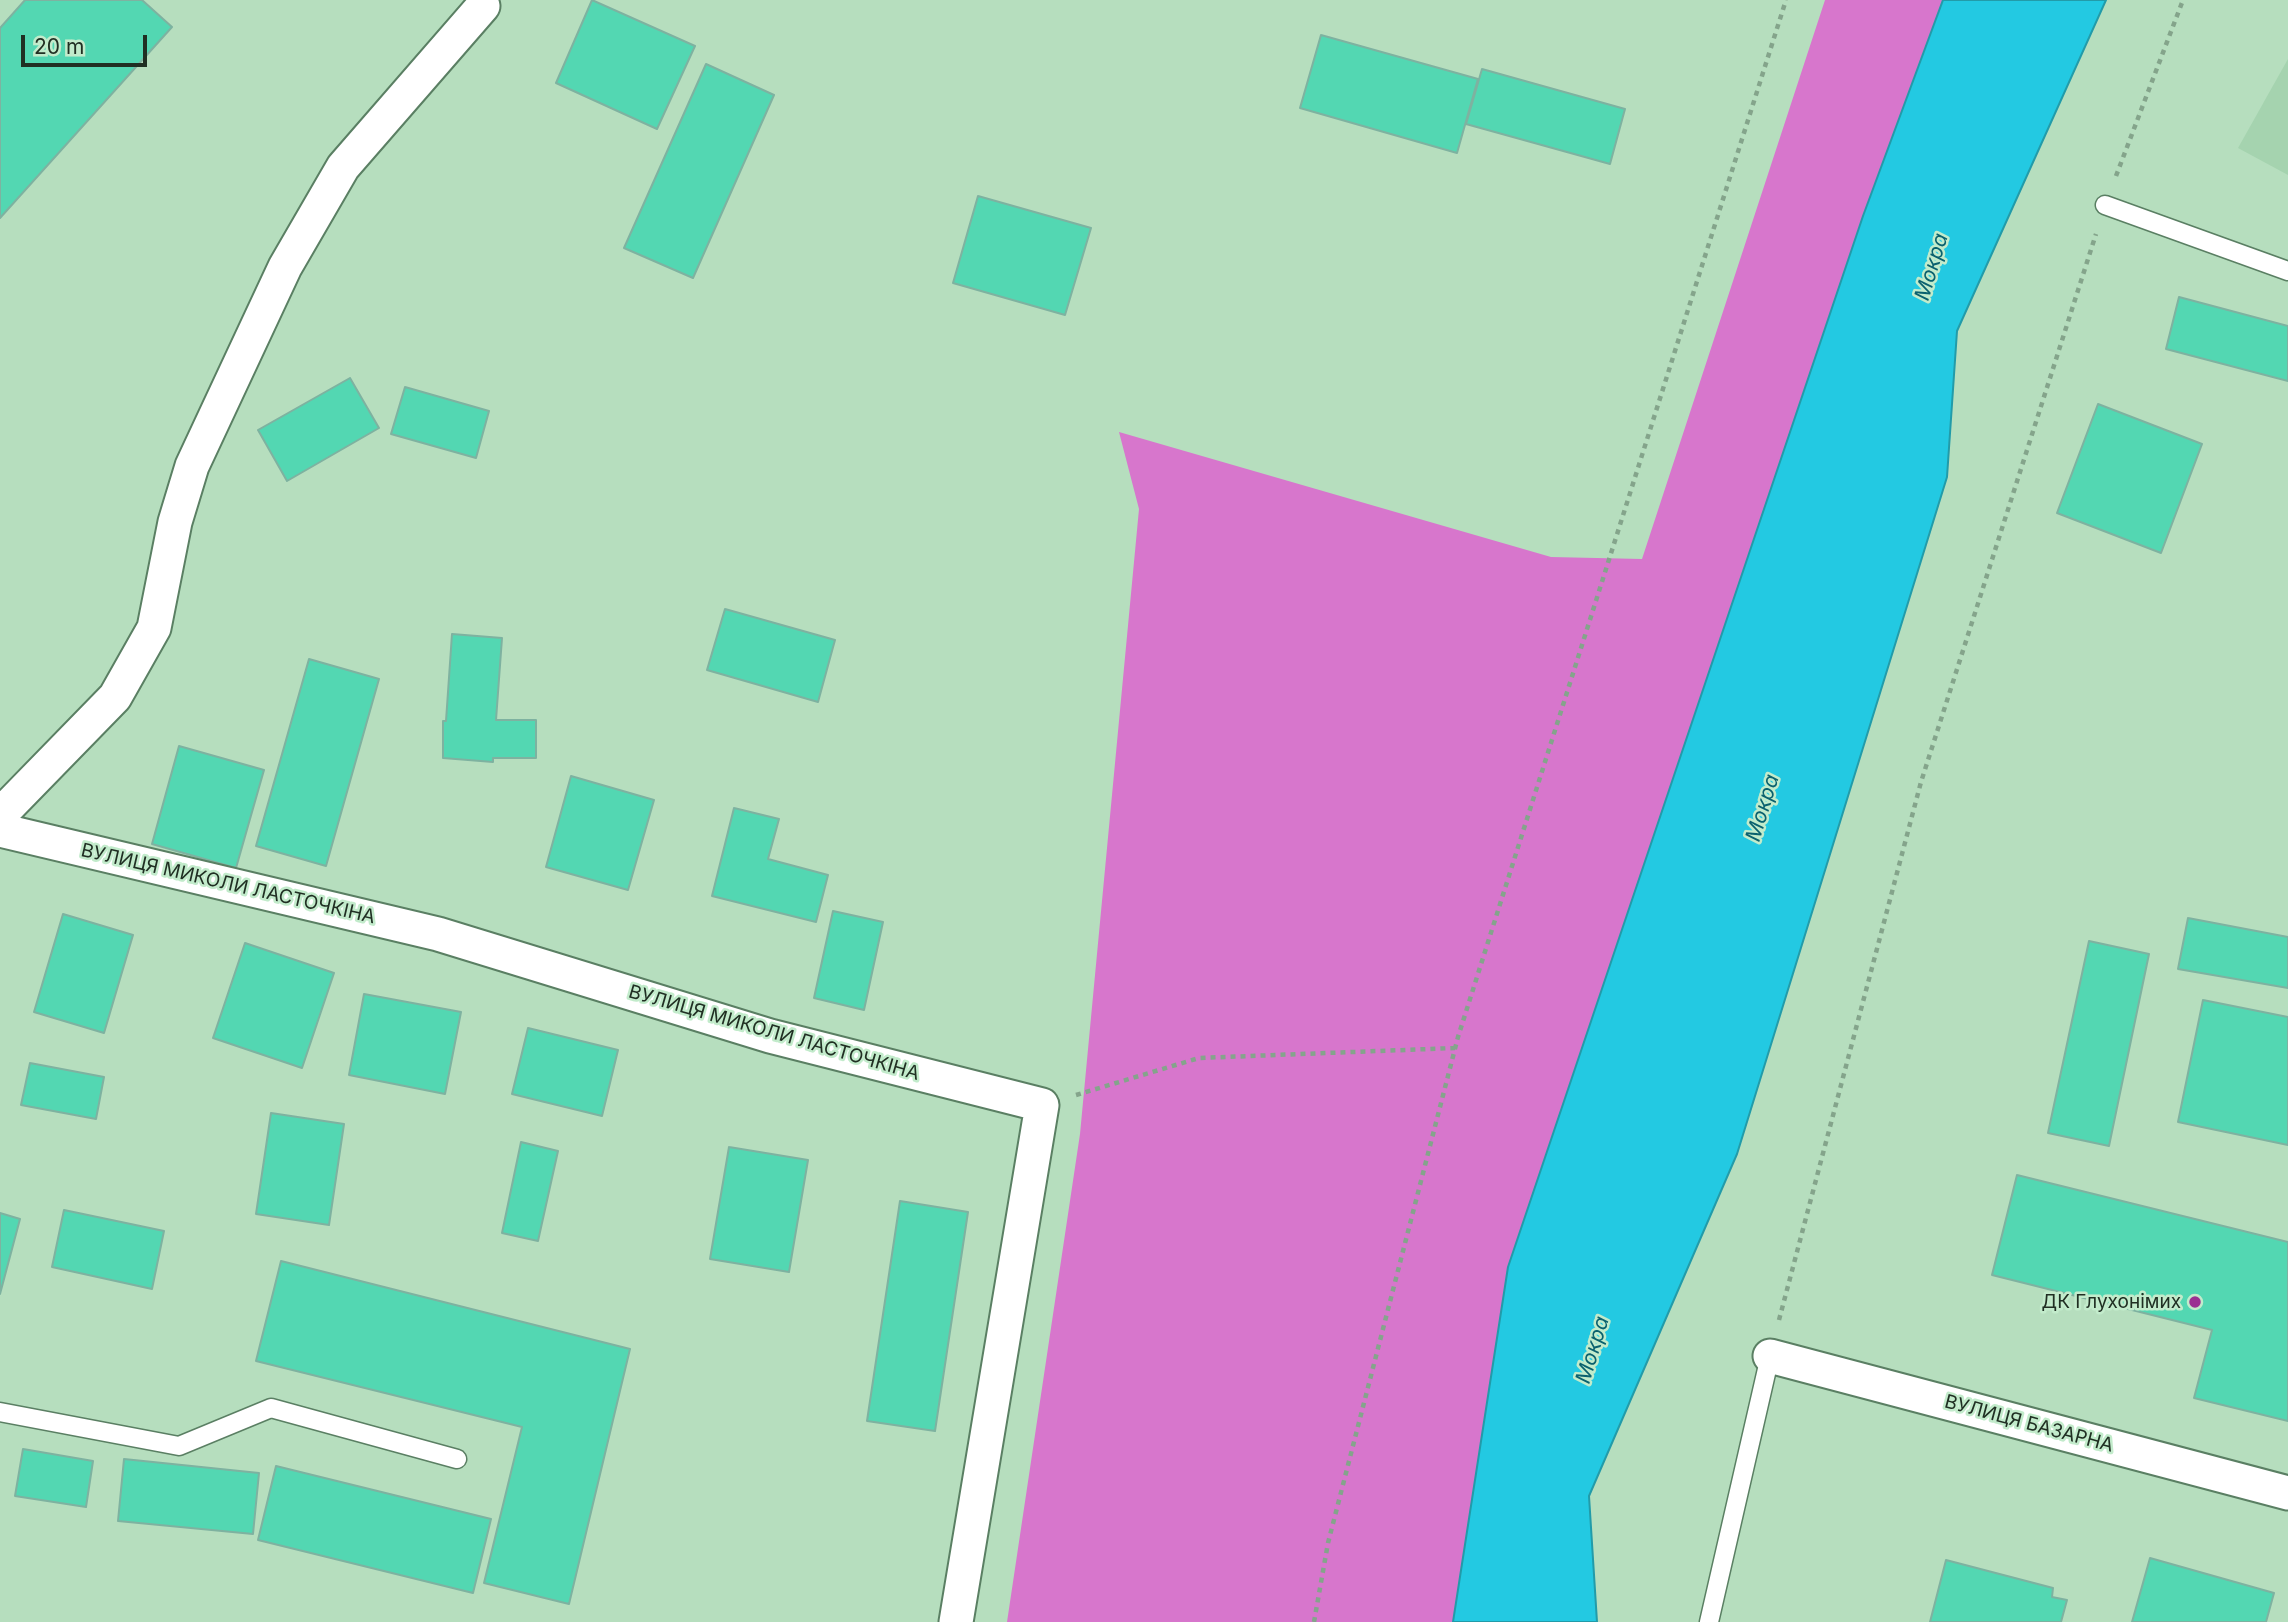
<!DOCTYPE html>
<html>
<head>
<meta charset="utf-8">
<style>
	body { margin:0 }
	#map { position:relative; width:2288px; height:1622px; overflow:hidden; background:#b6debe; font-family:Inter,sans-serif }
	canvas { display:block }
	.scale { position:absolute; left:21px; top:35px; width:126px; height:32px; box-sizing:border-box; border:4px solid #202f23; border-top:0; padding-left:9px; font-size:21px; line-height:24px; white-space:nowrap; color:#202f23; -webkit-text-stroke:5px #c2ebcb; paint-order:stroke }
</style>
</head>
<body>
<div id="map">
<canvas width="2288" height="1622"></canvas>
<div class="scale">20 m</div>
</div>
<script>
const ctx = document.querySelector('canvas').getContext('2d');
ctx.lineJoin = 'round';
function fill(path, color) { ctx.fillStyle = color; ctx.fill(path, 'evenodd'); }
const toPath = rows => new Path2D(rows.map(r => 'M' + r).join(''));
function trace(path, color, width, dash) { ctx.strokeStyle = color; ctx.lineWidth = width; ctx.lineCap = dash ? 'butt' : 'round'; ctx.setLineDash(dash || []); ctx.stroke(path); }
function label(font, color, halo, rows, align = 'center') {
  ctx.font = font + ' Inter,sans-serif'; ctx.lineWidth = 5; ctx.setLineDash([]); ctx.textBaseline = 'middle'; ctx.strokeStyle = halo; ctx.fillStyle = color; for (const [text, x, y, turn = 0] of rows) {
    ctx.save(); ctx.translate(x, y); ctx.rotate((+turn || 0) * Math.PI / 180); ctx.textAlign = isNaN(turn) ? turn : align; if (halo) ctx.strokeText(text, 0, 0); ctx.fillText(text, 0, 0); ctx.restore();
  }
}
fill(toPath([
	[2288,59,2288,175,2238,148]
]), '#a5d3af');
fill(toPath([
	[1825,0,1943,0,1863,216,1508,1267,1453,1622,1007,1622,1080,1134,1139,509,1119,432,1551,557,1642,559]
]), '#d776cc');
const water = toPath([
	[1943,0,2106,0,1957,331,1947,477,1737,1154,1589,1496,1597,1622,1453,1622,1508,1267,1863,216,1943,0]
]);
fill(water, '#23c9e2');
trace(water, '#229ba9', 2);
const building = toPath([
	[25,0,142,0,172,27,0,218,0,28,25,0],
	[592,0,695,46,657,129,556,83,592,0],
	[1321,35,1478,79,1457,153,1300,108,1321,35],
	[706,64,774,95,693,278,624,248,706,64],
	[1482,69,1625,109,1610,164,1466,124,1482,69],
	[978,196,1091,228,1065,315,953,283,978,196],
	[2179,297,2288,326,2288,381,2166,349,2179,297],
	[350,378,379,428,287,481,258,430,350,378],
	[405,387,489,411,476,458,391,434,405,387],
	[2098,404,2202,444,2161,553,2057,513,2098,404],
	[725,609,835,640,818,702,707,670,725,609],
	[452,634,502,638,496,720,536,720,536,758,493,758,493,762,443,758,443,721,446,721,452,634],
	[309,659,379,679,326,866,256,846,309,659],
	[179,746,264,770,236,868,152,844,179,746],
	[571,776,654,800,628,890,546,867,571,776],
	[734,808,779,819,768,859,828,875,816,922,712,896,734,808],
	[833,911,883,922,864,1010,814,998,833,911],
	[63,914,133,935,104,1033,34,1012,63,914],
	[2188,918,2288,937,2288,988,2178,969,2188,918],
	[2089,941,2149,954,2109,1146,2048,1133,2089,941],
	[245,943,334,973,302,1068,213,1038,245,943],
	[364,994,461,1012,445,1094,349,1075,364,994],
	[2203,1000,2288,1017,2288,1145,2178,1122,2203,1000],
	[528,1028,618,1050,602,1116,512,1094,528,1028],
	[30,1063,104,1077,96,1119,21,1105,30,1063],
	[271,1113,344,1124,329,1225,256,1214,271,1113],
	[521,1142,558,1151,538,1241,502,1233,521,1142],
	[729,1147,808,1160,789,1272,710,1259,729,1147],
	[2017,1175,2288,1242,2288,1421,2194,1398,2212,1330,1992,1275,2017,1175],
	[900,1201,968,1212,935,1431,867,1421,900,1201],
	[64,1210,164,1231,152,1289,52,1267,64,1210],
	[0,1213,20,1219,0,1294,0,1213],
	[281,1261,630,1349,569,1604,484,1583,522,1427,256,1361,281,1261],
	[23,1449,93,1461,86,1507,15,1496,23,1449],
	[124,1459,259,1473,253,1534,118,1521,124,1459],
	[276,1466,491,1519,473,1593,258,1540,276,1466],
	[2150,1558,2274,1593,2266,1622,2132,1622,2150,1558],
	[1946,1560,2053,1588,2052,1597,2067,1600,2061,1622,1930,1622,1946,1560]
]);
fill(building, '#53d7b2');
trace(building, '#7eb2a0', 2);
const service = toPath([
	[2105,205,2288,271],
	[0,1412,179,1446,271,1408,457,1459],
	[1709,1622,1770,1356]
]);
const minor = toPath([
	[0,815,115,697,154,628,175,522,192,466,285,267,343,167,483,6],
	[0,830,438,934,770,1036,1042,1105,956,1622],
	[1770,1356,2288,1493]
]);
trace(service, '#5a7f63', 21);
trace(minor, '#5a7f63', 37);
trace(toPath([
	[2116,176,2183,0],
	[1076,1095,1199,1058,1455,1048],
	[1779,1320,1921,782,2096,234],
	[1314,1622,1328,1543,1458,1037,1786,0]
]), '#84a48b', 4.5, [5, 5]);
trace(service, '#fff', 18);
trace(minor, '#fff', 33);
for (const [x, y, r, color] of [
	[2195,1302,7,"#9b3092"]
]) { const dot = new Path2D(); dot.arc(x, y, r, 0, 2 * Math.PI); ctx.fillStyle = color; ctx.fill(dot); trace(dot, '#c2ebcb', 2.5); }
label('19px', '#202f23', '#c2ebcb', [
	["ВУЛИЦЯ МИКОЛИ ЛАСТОЧКІНА",228,884,13],
	["ВУЛИЦЯ МИКОЛИ ЛАСТОЧКІНА",774,1033,16],
	["ВУЛИЦЯ БАЗАРНА",2029,1424,15]
]);
label('19px', '#202f23', '#c2ebcb', [
	["ДК Глухонімих",2181,1302]
], 'right');
label('italic 21px', '#0a616f', '#c2ebcb', [
	["Мокра",1932,267,-73],
	["Мокра",1763,808,-73],
	["Мокра",1593,1350,-73]
]);
</script>
</body>
</html>
